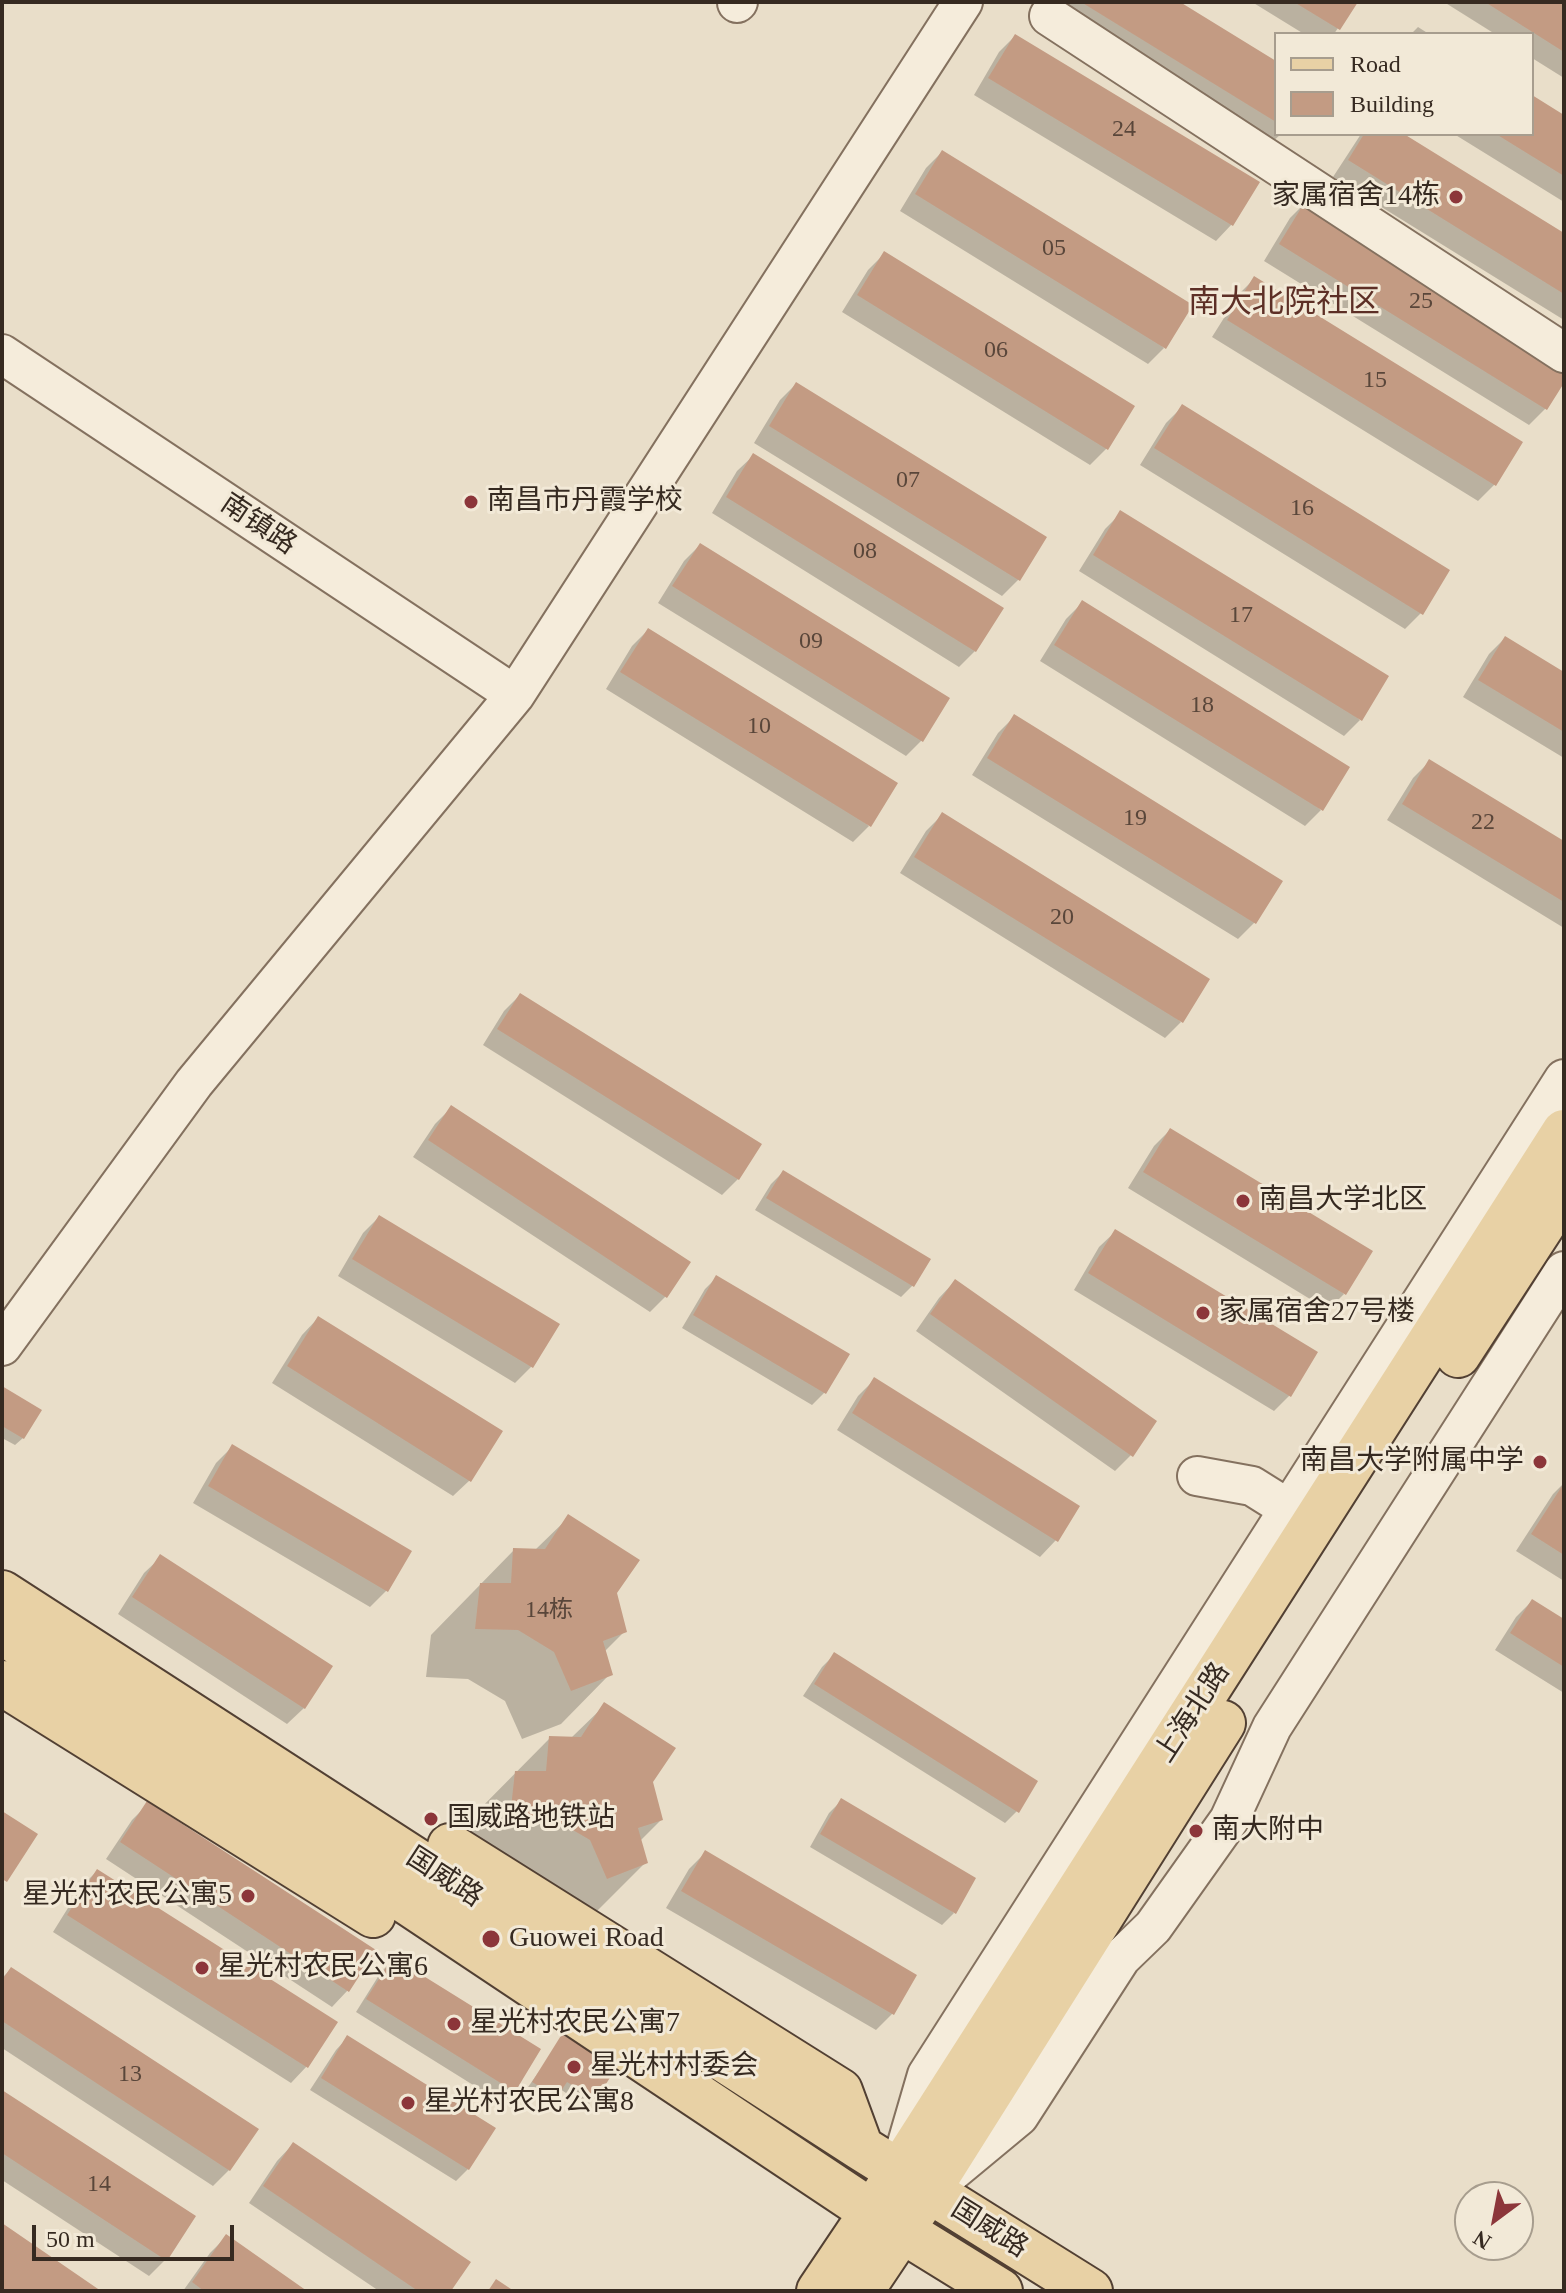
<!DOCTYPE html>
<html>
<head>
<meta charset="utf-8">
<style>
	body { margin:0 }
	#map { position:relative; width:1566px; height:2293px; overflow:hidden; background:#e9dec9; font-family:"Times New Roman",serif }
	canvas { display:block }
	.frame { position:absolute; inset:0; border:4px solid #362a21; pointer-events:none }
	.legend { position:absolute; left:1274px; top:32px; width:260px; height:104px; box-sizing:border-box; background:#f2e9d7; border:2px solid #a79d8e; margin:0; padding:10px 14px; list-style:none; font-size:24px; color:#362a21 }
	.legend li { display:flex; align-items:center; gap:16px; height:40px }
	.legend b { width:40px; border:2px solid #a79d8e }
	.north { position:absolute; left:1454px; top:2181px; width:80px; height:80px; box-sizing:border-box; background:#f2e9d7; border:2px solid #a79d8e; border-radius:50%; rotate:212deg; font-size:22px; font-weight:700; line-height:32px; text-align:center; color:#362a21 }
	.north::after { content:''; display:block; margin:auto; width:28px; height:36px; background:#8c363a; clip-path:polygon(50% 0,100% 100%,50% 72%,0 100%) }
	.scale { position:absolute; left:32px; top:2225px; width:202px; height:36px; box-sizing:border-box; border:4px solid #362a21; border-top:0; padding-left:10px; font-size:24px; line-height:28px; white-space:nowrap; color:#362a21; -webkit-text-stroke:6px #f2e9d7; paint-order:stroke }
</style>
</head>
<body>
<div id="map">
<canvas width="1566" height="2293"></canvas>
<div class="frame"></div>
<ul class="legend">
<li><b style="height:10px;background:#e8d1a5"></b>Road</li>
<li><b style="height:22px;background:#c39b83"></b>Building</li>
</ul>
<div class="north">N</div>
<div class="scale">50 m</div>
</div>
<script>
const ctx = document.querySelector('canvas').getContext('2d');
ctx.lineJoin = 'round';
function fill(path, color) { ctx.fillStyle = color; ctx.fill(path, 'evenodd'); }
const toPath = rows => new Path2D(rows.map(r => 'M' + r).join(''));
function trace(path, color, width, dash) { ctx.strokeStyle = color; ctx.lineWidth = width; ctx.lineCap = dash ? 'butt' : 'round'; ctx.setLineDash(dash || []); ctx.stroke(path); }
function label(font, color, halo, rows, align = 'center') {
  ctx.font = font + ' "Times New Roman","Noto Sans SC",serif'; ctx.lineWidth = 6; ctx.setLineDash([]); ctx.textBaseline = 'middle'; ctx.strokeStyle = halo; ctx.fillStyle = color; for (const [text, x, y, turn = 0] of rows) {
    ctx.save(); ctx.translate(x, y); ctx.rotate((+turn || 0) * Math.PI / 180); ctx.textAlign = isNaN(turn) ? turn : align; if (halo) ctx.strokeText(text, 0, 0); ctx.fillText(text, 0, 0); ctx.restore();
  }
}
fill(toPath([
	[1054,2,1176,2,1276,63,1276,134,1281,134,1270,144],
	[1252,2,1355,2,1334,34,1304,34],
	[1444,2,1564,2,1564,78,1532,58,1532,34,1495,34],
	[1418,27,1429,34,1411,34],
	[1015,36,1232,224,1216,241,974,95,999,52],
	[1532,98,1564,117,1564,202,1454,134,1532,134],
	[1361,134,1400,134,1564,235,1564,320,1333,177],
	[942,152,1164,348,1148,364,900,211,926,168],
	[1306,202,1564,379,1545,409,1529,425,1264,261,1290,218],
	[884,254,1132,407,1106,449,1090,465,842,312,868,270],
	[1255,278,1520,443,1494,485,1478,501,1212,337,1239,294],
	[796,384,1044,538,1018,580,1002,596,754,443,780,400],
	[1182,407,1421,613,1405,629,1140,465,1166,423],
	[754,455,975,651,959,667,712,513,737,471],
	[1121,513,1360,720,1344,736,1079,571,1105,529],
	[700,545,922,740,906,756,658,603,684,561],
	[1082,603,1321,810,1305,826,1040,661,1066,619],
	[648,630,869,826,853,842,606,689,632,646],
	[1505,638,1564,674,1564,758,1463,697,1489,654],
	[1014,717,1280,881,1254,923,1238,939,972,775,998,733],
	[1429,762,1564,844,1564,928,1387,820,1413,778],
	[942,815,1181,1022,1165,1038,900,873,926,831],
	[520,995,738,1179,722,1195,483,1045,504,1011],
	[451,1108,666,1296,650,1312,413,1157,435,1124],
	[1170,1130,1344,1294,1328,1310,1128,1188,1154,1146],
	[783,1172,913,1285,901,1297,755,1210,771,1184],
	[379,1217,557,1325,531,1367,515,1383,338,1276,363,1233],
	[1116,1231,1290,1395,1274,1411,1074,1290,1099,1247],
	[717,1277,847,1355,824,1393,812,1405,682,1328,705,1289],
	[955,1281,1131,1455,1115,1471,916,1331,939,1298],
	[318,1318,470,1480,453,1496,272,1383,302,1335],
	[874,1380,1056,1540,1040,1557,837,1430,858,1396],
	[2,1389,23,1438,15,1445,2,1438],
	[232,1447,410,1551,386,1591,370,1607,193,1503,216,1463],
	[1564,1483,1564,1581,1516,1551,1553,1494],
	[569,1517,615,1593,625,1631,604,1652,610,1674,561,1724,522,1739,505,1701,468,1679,426,1677,431,1635,514,1550,535,1550],
	[161,1557,304,1708,287,1724,118,1614,144,1573],
	[1532,1601,1564,1621,1564,1693,1495,1650,1516,1617],
	[834,1655,1017,1811,1005,1823,803,1696,822,1667],
	[605,1705,661,1820,640,1841,646,1862,596,1912,558,1927,462,1865,467,1822,550,1738,571,1738],
	[841,1801,954,1913,942,1925,810,1847,829,1813],
	[148,1804,348,1990,332,2007,106,1859,132,1820],
	[705,1853,915,1975,892,2014,876,2030,666,1908,689,1869],
	[97,1871,307,2066,291,2083,53,1932,81,1887],
	[393,1960,514,2091,502,2103,356,2012,381,1972],
	[11,1969,229,2170,213,2186,2,2048,2,1978],
	[563,2037,613,2069,587,2107,560,2089,548,2104,526,2090],
	[347,2038,468,2169,456,2181,310,2090,336,2050],
	[2,2092,165,2260,149,2276,2,2180],
	[293,2144,449,2291,379,2291,249,2203,277,2161],
	[226,2237,304,2291,183,2291,210,2253]
]), '#0003');
fill(toPath([
	[1081,2,1180,2,1276,61,1276,122],
	[1294,2,1358,2,1340,30],
	[1485,2,1564,2,1564,52],
	[1015,34,1260,182,1233,226,988,78],
	[1532,95,1564,115,1564,176,1496,134,1532,134],
	[1364,134,1404,134,1564,233,1564,294,1348,160],
	[942,150,1193,305,1166,349,915,194],
	[1306,200,1564,360,1564,383,1547,410,1279,244],
	[884,251,1135,406,1108,450,857,295],
	[1254,276,1523,442,1496,486,1227,320],
	[796,382,1047,537,1020,581,769,426],
	[1182,404,1450,570,1423,615,1154,448],
	[753,453,1004,608,976,652,726,497],
	[1120,510,1389,676,1362,721,1093,555],
	[700,543,950,698,923,742,672,586],
	[1082,600,1350,767,1323,811,1054,645],
	[648,628,898,783,871,827,620,672],
	[1505,636,1564,672,1564,732,1478,680],
	[1014,714,1283,881,1256,924,987,758],
	[1429,759,1564,841,1564,902,1402,804],
	[942,812,1210,979,1183,1023,914,857],
	[520,993,762,1144,739,1180,497,1029],
	[451,1105,691,1262,667,1298,428,1140],
	[1170,1128,1373,1251,1346,1295,1143,1172],
	[783,1170,931,1259,914,1287,766,1198],
	[379,1215,560,1324,533,1368,352,1259],
	[1115,1229,1318,1352,1291,1397,1088,1273],
	[716,1275,850,1354,826,1394,693,1315],
	[955,1279,1157,1421,1133,1457,930,1314],
	[318,1316,503,1431,471,1482,287,1366],
	[874,1377,1080,1506,1058,1542,852,1413],
	[2,1386,42,1410,24,1439,2,1426],
	[232,1444,412,1551,388,1592,208,1486],
	[1564,1483,1564,1555,1531,1534],
	[568,1514,640,1560,617,1593,627,1632,603,1641,613,1675,571,1691,554,1652,518,1630,475,1629,480,1583,511,1583,513,1548,545,1549],
	[160,1554,333,1666,305,1709,132,1597],
	[1532,1599,1564,1619,1564,1667,1510,1633],
	[834,1652,1038,1781,1019,1813,814,1684],
	[604,1702,676,1748,653,1782,663,1820,638,1828,648,1863,607,1879,590,1840,554,1819,510,1817,515,1771,546,1771,549,1736,581,1737],
	[841,1798,976,1878,956,1914,820,1834],
	[147,1801,376,1950,349,1992,120,1842],
	[2,1811,38,1834,7,1882,2,1879],
	[705,1850,917,1975,894,2015,681,1891],
	[97,1869,338,2022,308,2068,67,1915],
	[393,1957,541,2049,515,2092,366,1999],
	[11,1967,259,2129,230,2171,2,2021,2,1980],
	[562,2034,616,2068,596,2100,567,2082,557,2097,532,2082],
	[347,2035,496,2128,469,2170,321,2078],
	[2,2090,196,2216,167,2261,2,2153],
	[293,2142,471,2262,451,2291,418,2291,263,2186],
	[2,2223,101,2291,2,2291],
	[226,2234,307,2291,204,2291,192,2282],
	[496,2279,514,2291,488,2291]
]), '#c39b83');
const minor = toPath([
	[737,3,738,2],
	[1049,16,1564,353],
	[2,354,515,695],
	[2,1346,194,1083,515,695,963,2],
	[1197,1476,1252,1486,1311,1523],
	[906,2147,927,2075,1564,1079],
	[943,2179,1019,2116,1121,1958,1153,1927,1229,1820,1272,1727,1564,1271]
]);
const major = toPath([
	[1458,1355,1564,1192],
	[2,1593,861,2148,1090,2291],
	[2,1632,872,2212,1000,2291],
	[2,1683,373,1915],
	[450,1846,840,2091,861,2148],
	[819,2291,899,2172,1564,1132],
	[861,2291,928,2191,1223,1723]
]);
trace(minor, '#84715f', 42);
trace(major, '#524033', 48);
trace(minor, '#f5ecdb', 38);
trace(major, '#e8d1a5', 44);
for (const [x, y, r, color] of [
	[1456,197,8,"#8c363a"],
	[471,502,8,"#8c363a"],
	[1243,1201,8,"#8c363a"],
	[1203,1313,8,"#8c363a"],
	[1540,1462,8,"#8c363a"],
	[431,1819,8,"#8c363a"],
	[1196,1831,8,"#8c363a"],
	[248,1896,8,"#8c363a"],
	[491,1939,10,"#8c363a"],
	[202,1968,8,"#8c363a"],
	[454,2024,8,"#8c363a"],
	[574,2067,8,"#8c363a"],
	[408,2103,8,"#8c363a"]
]) { const dot = new Path2D(); dot.arc(x, y, r, 0, 2 * Math.PI); ctx.fillStyle = color; ctx.fill(dot); trace(dot, '#f2e9d7', 3); }
label('24px', '#59463a', null, [
	["24",1124,130],
	["05",1054,249],
	["25",1421,302],
	["06",996,351],
	["15",1375,381],
	["07",908,481],
	["16",1302,509],
	["08",865,552],
	["17",1241,616],
	["09",811,642],
	["18",1202,706],
	["10",759,727],
	["19",1135,819],
	["22",1483,823],
	["20",1062,918],
	["14栋",549,1611],
	["13",130,2075],
	["14",99,2185]
]);
label('28px', '#362a21', '#f2e9d7', [
	["家属宿舍14栋",1440,197,"right"],
	["南昌市丹霞学校",487,502],
	["南昌大学北区",1259,1201],
	["家属宿舍27号楼",1219,1313],
	["南昌大学附属中学",1524,1462,"right"],
	["国威路地铁站",447,1819],
	["南大附中",1212,1831],
	["星光村农民公寓5",232,1896,"right"],
	["Guowei Road",509,1939],
	["星光村农民公寓6",218,1968],
	["星光村农民公寓7",470,2024],
	["星光村村委会",590,2067],
	["星光村农民公寓8",424,2103]
], 'left');
label('28px', '#362a21', '#f2e9d7', [
	["南镇路",258,525,34],
	["上海北路",1193,1713,-57],
	["国威路",444,1878,33],
	["国威路",989,2229,32]
]);
label('32px', '#5d2f26', '#f2e9d7', [
	["南大北院社区",1284,304]
]);
</script>
</body>
</html>
